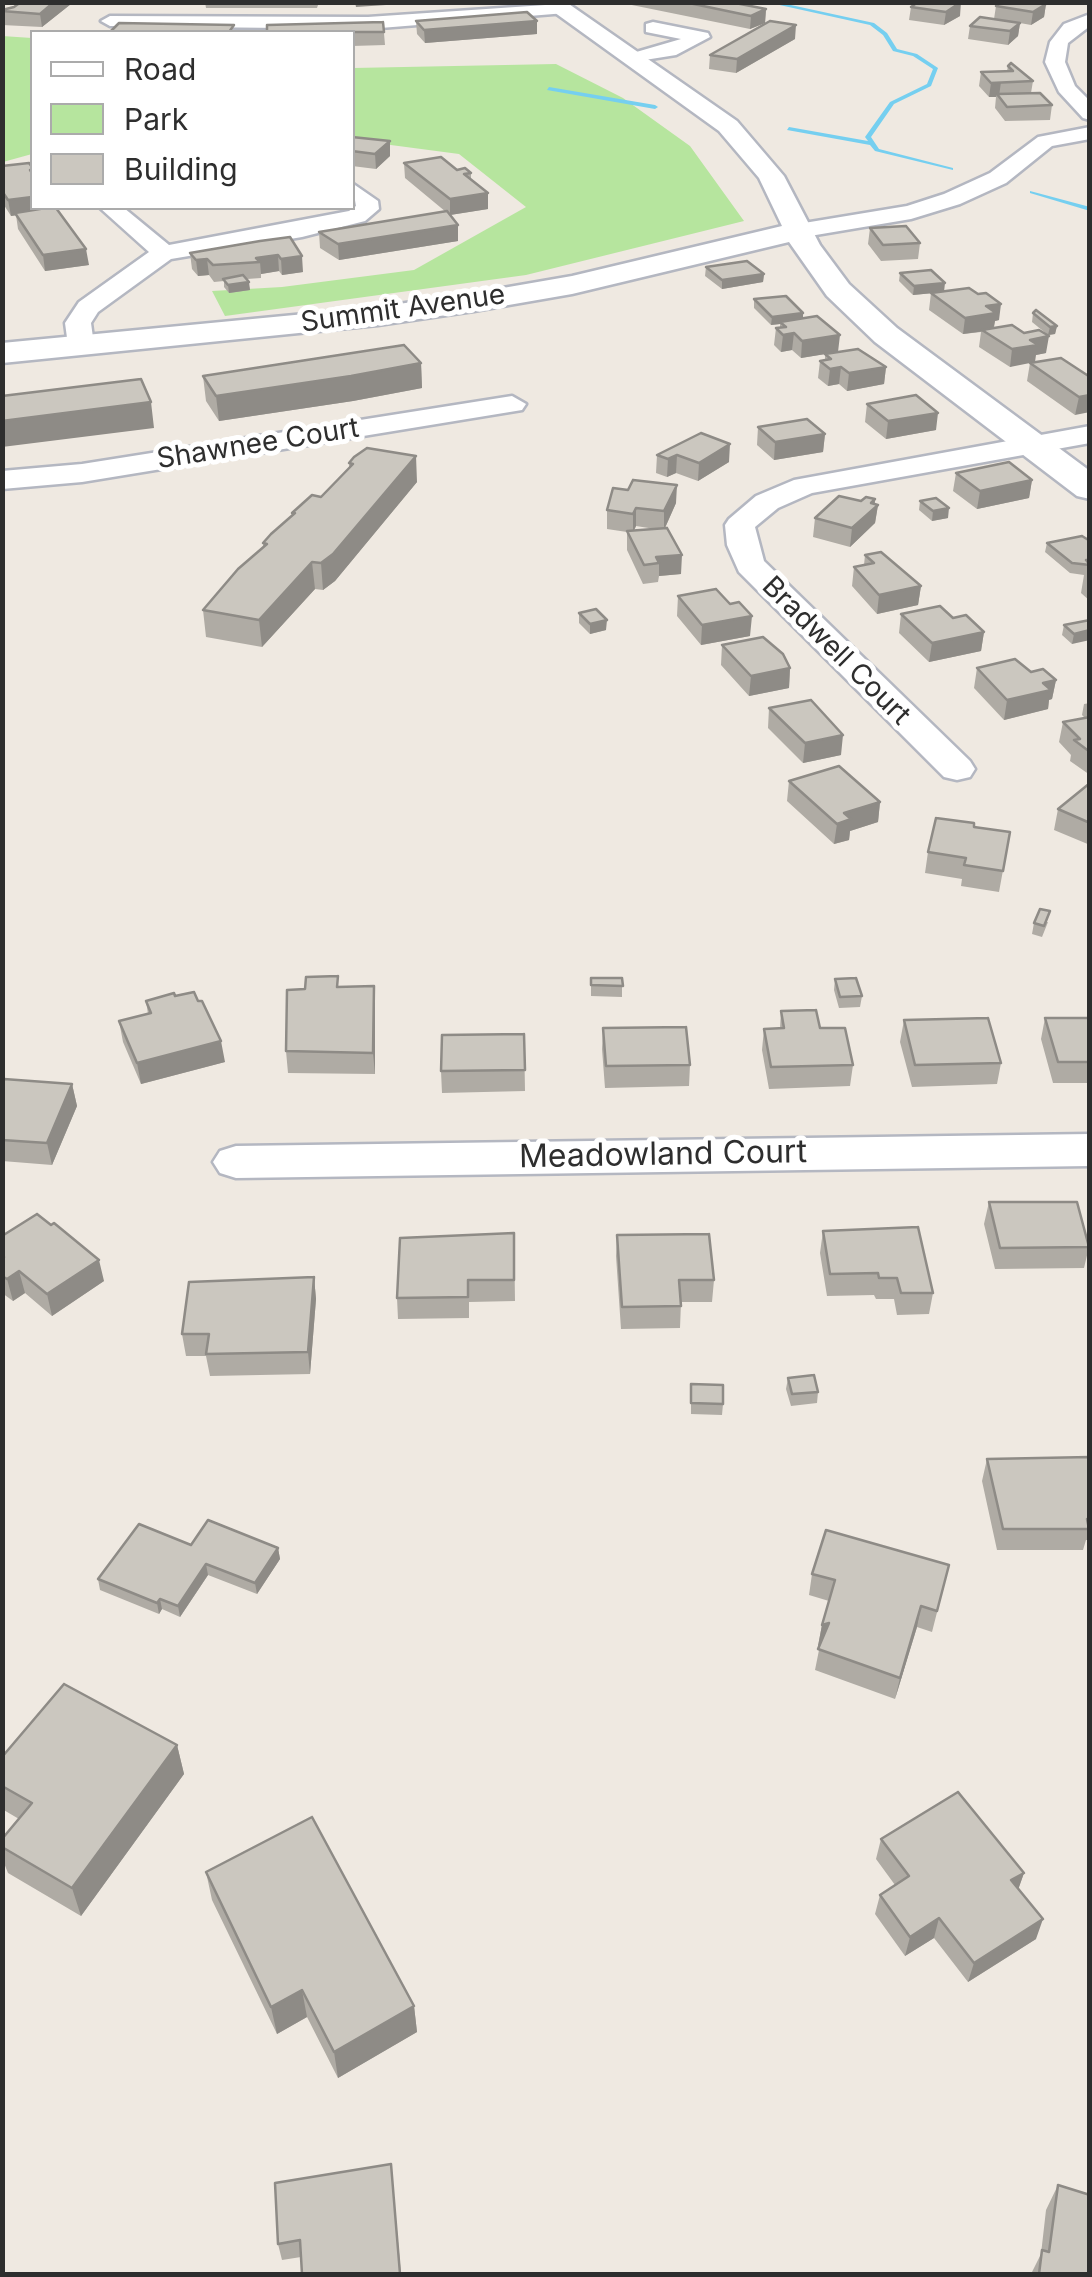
<!DOCTYPE html>
<html>
<head>
<meta charset="utf-8">
<style>
	body { margin:0 }
	#map { position:relative; width:1092px; height:2277px; overflow:hidden; background:#efe9e1; font-family:Inter,sans-serif }
	canvas { display:block }
	.frame { position:absolute; inset:0; border:5px solid #2e2e2e; pointer-events:none }
	.legend { position:absolute; left:30px; top:30px; width:325px; height:180px; box-sizing:border-box; background:#fff; border:2px solid #ababab; margin:0; padding:12px 18px; list-style:none; font-size:30px; color:#2e2e2e }
	.legend li { display:flex; align-items:center; gap:20px; height:50px }
	.legend b { width:50px; border:2px solid #ababab }
</style>
</head>
<body>
<div id="map">
<canvas width="1092" height="2277"></canvas>
<div class="frame"></div>
<ul class="legend">
<li><b style="height:12px;background:#fff"></b>Road</li>
<li><b style="height:28px;background:#b6e59e"></b>Park</li>
<li><b style="height:28px;background:#cbc7bf"></b>Building</li>
</ul>
</div>
<script>
const ctx = document.querySelector('canvas').getContext('2d');
ctx.lineJoin = 'round';
function fill(path, color) { ctx.fillStyle = color; ctx.fill(path, 'evenodd'); }
const toPath = rows => new Path2D(rows.map(r => 'M' + r).join(''));
function trace(path, color, width, dash) { ctx.strokeStyle = color; ctx.lineWidth = width; ctx.lineCap = dash ? 'butt' : 'round'; ctx.setLineDash(dash || []); ctx.stroke(path); }
function label(font, color, halo, rows, align = 'center') {
  ctx.font = font + ' Inter,sans-serif'; ctx.lineWidth = 10; ctx.setLineDash([]); ctx.textBaseline = 'middle'; ctx.strokeStyle = halo; ctx.fillStyle = color; for (const [text, x, y, turn = 0] of rows) {
    ctx.save(); ctx.translate(x, y); ctx.rotate((+turn || 0) * Math.PI / 180); ctx.textAlign = isNaN(turn) ? turn : align; if (halo) ctx.strokeText(text, 0, 0); ctx.fillText(text, 0, 0); ctx.restore();
  }
}
fill(toPath([
	[2,36,32,38,32,154,3,162],
	[556,64,623,98,690,146,744,221,526,275,225,316,212,291,282,287,414,270,526,207,459,154,353,140,353,68]
]), '#b6e59e');
fill(toPath([
	[766,2,777,2,874,23,887,33,897,49,917,54,938,68,931,86,894,104,871,137,879,149,953,168,953,170,875,151,870,145,787,130,789,127,868,141,865,137,890,102,927,84,933,69,913,56,893,51,883,35,870,25,766,2],
	[549,87,655,105,658,107,655,109,547,90,549,87],
	[1030,191,1090,207,1090,211,1030,193,1030,191]
]), '#75cff0');
const minor = toPath([
	[560,4,566,5,566,13,368,29,110,26,101,21,110,16,368,17,560,4],
	[1090,14,1090,26,1068,43,1065,62,1075,86,1090,101,1090,120,1083,118,1059,92,1045,62,1050,42,1064,24,1090,14],
	[653,22,708,33,710,37,676,55,626,63,626,55,681,39,646,32,646,24,653,22],
	[1090,127,1090,139,1052,146,1006,183,960,204,911,219,798,238,786,231,798,224,907,206,944,194,990,173,1038,137,1090,127],
	[352,183,378,201,379,209,365,221,302,237,171,259,98,312,91,323,94,345,90,351,81,353,68,345,65,323,79,302,149,252,100,208,124,208,169,245,349,211,356,206,352,183],
	[512,396,526,404,522,410,82,482,2,489,2,471,82,464,512,396],
	[1090,426,1090,443,812,493,778,508,755,527,764,561,970,761,975,769,970,777,957,780,944,777,739,572,727,545,725,525,729,519,756,496,794,480,1090,426],
	[1090,1134,1090,1166,236,1178,220,1173,213,1162,220,1151,236,1146,1090,1134]
]);
const tertiary = toPath([
	[540,2,566,2,737,121,784,176,820,245,849,284,897,328,1090,471,1090,499,1077,496,875,342,827,296,789,242,572,294,474,311,378,325,2,363,2,343,378,307,474,293,572,276,782,226,759,178,719,131,540,2]
]);
trace(minor, '#b4b7c1', 5);
trace(tertiary, '#b4b7c1', 5);
fill(minor, '#fff');
fill(tertiary, '#fff');
fill(toPath([
	[205,2,319,2,317,8,206,8],
	[617,2,730,2,766,9,765,23,750,29],
	[918,2,960,16,944,25,909,20,911,7],
	[71,4,42,27,2,25,2,10],
	[1046,4,1044,17,1031,25,1020,23,1018,36,1008,45,968,39,970,26,994,19,996,6],
	[416,21,537,34,425,43,417,34],
	[383,22,385,45,352,46,352,32],
	[795,39,736,73,709,69,710,55],
	[1008,66,1033,81,1031,93,1052,105,1050,120,1005,121,995,108,996,97,989,97,979,86,981,72,1007,71],
	[352,137,390,141,390,156,376,169,352,166],
	[404,163,457,170,471,173,471,180,488,209,450,215,447,212,458,225,458,241,339,260,320,248,319,232,446,212,405,178],
	[2,166,32,208,89,265,45,271,18,229,16,215,11,216,2,202],
	[870,228,920,243,918,259,881,261,868,244],
	[260,241,303,272,282,275,279,271,261,274,261,278,247,279,250,290,229,293,224,287,224,281,214,282,209,275,198,276,192,269,190,253],
	[706,267,764,274,763,282,722,289,705,276],
	[900,273,944,292,999,320,995,321,994,328,1046,353,1036,355,1010,367,979,347,981,332,963,334,929,310,931,293,943,292,913,295,899,281],
	[754,299,803,318,838,352,886,367,884,384,847,391,839,384,828,386,818,378,820,361,825,360,825,354,801,358,792,350,781,352,774,345,776,328,780,328,780,324,771,325,754,308],
	[1033,313,1057,326,1055,334,1048,335,1032,322],
	[421,363,422,388,353,401,219,421,206,401,203,376],
	[1030,363,1090,377,1075,415,1027,381],
	[867,404,936,430,886,439,865,422],
	[758,427,825,434,823,452,774,460,757,445],
	[701,433,729,462,698,481,676,473,667,477,656,473,657,455],
	[349,463,417,482,335,581,323,590,315,589,262,647,206,637,203,610,263,547,263,543,292,516,292,513,321,497,349,468],
	[956,473,1032,480,1029,498,977,509,953,491],
	[875,499,875,504,878,505,875,523,850,547,813,537,815,518,861,501],
	[920,501,948,518,932,521,919,510],
	[676,503,665,528,681,574,659,576,658,582,643,584,627,550,627,532,607,529,607,510],
	[636,526,655,529,634,531],
	[1090,541,1090,601,1081,593,1084,575,1070,573,1045,552,1047,543],
	[865,555,921,586,918,605,877,614,852,586,854,567,864,565],
	[678,596,750,636,701,645,677,616],
	[579,613,606,630,590,634,579,623],
	[901,614,953,618,984,632,981,651,929,662,899,633],
	[1090,620,1072,644,1062,635,1064,625],
	[722,645,790,668,789,688,749,696,721,665],
	[977,668,1031,672,1056,680,1052,699,1049,700,1048,709,1004,720,974,688],
	[1090,703,1090,775,1070,761,1071,755,1059,742,1063,722,1085,718,1082,715,1084,704],
	[769,708,841,755,803,763,768,728],
	[789,781,880,802,878,822,850,831,849,840,834,844,787,801],
	[1090,783,1090,845,1054,830,1058,809],
	[974,827,1010,832,999,892,961,886,962,879,925,873,928,852],
	[1048,922,1042,937,1032,934,1034,923],
	[591,978,622,978,622,997,591,996],
	[835,979,862,996,860,1007,839,1008,834,990],
	[339,987,375,1008,375,1074,288,1073,286,1051],
	[175,996,225,1062,141,1084,123,1042,119,1021,148,1014,146,1001],
	[781,1011,853,1065,850,1086,769,1089,762,1050,764,1029,780,1029],
	[1045,1018,1090,1018,1090,1083,1053,1083,1041,1039],
	[904,1020,1001,1063,997,1084,912,1087,900,1042],
	[603,1028,690,1065,689,1086,605,1088,602,1049],
	[524,1034,525,1091,442,1093,441,1071],
	[2,1083,72,1084,77,1106,52,1165,2,1161],
	[989,1202,1089,1247,1084,1268,995,1269,984,1224],
	[823,1231,933,1293,929,1314,897,1315,894,1299,876,1299,874,1295,827,1296,820,1253],
	[514,1233,515,1301,469,1302,469,1318,398,1319,397,1298],
	[617,1235,714,1280,712,1302,681,1302,680,1328,621,1329,616,1256],
	[2,1236,104,1281,52,1316,25,1293,13,1301,2,1293],
	[314,1277,316,1299,310,1374,210,1376,206,1356,186,1356,182,1334],
	[788,1378,818,1392,817,1403,791,1406,786,1389],
	[691,1384,723,1404,722,1415,691,1414],
	[1090,1457,1090,1540,1086,1540,1083,1550,997,1550,982,1481,987,1459],
	[191,1545,278,1548,280,1559,257,1594,208,1575,180,1617,162,1609,159,1614,100,1590,98,1579],
	[949,1565,932,1632,917,1627,895,1699,815,1670,820,1645,818,1646,822,1625,829,1601,809,1595,812,1574],
	[177,1745,184,1774,81,1916,8,1873,2,1858,2,1839,19,1819,2,1809,2,1757],
	[881,1839,1024,1873,1018,1889,1036,1939,968,1982,934,1938,905,1956,875,1914,880,1895,895,1885,876,1859],
	[206,1872,414,2006,417,2032,338,2078,307,2017,277,2034,212,1900],
	[391,2164,401,2274,302,2274,301,2257,282,2260,278,2244],
	[1058,2185,1090,2274,1031,2274,1041,2254,1046,2210]
]), '#afaba4');
fill(toPath([
	[54,2,71,4,42,27,40,14],
	[355,2,431,2,356,7],
	[961,2,960,16,944,25,946,12],
	[1046,4,1044,17,1031,25,1033,12],
	[766,9,765,23,750,29,751,16],
	[537,21,537,34,425,43,424,30],
	[1020,23,1018,36,1008,45,1010,31],
	[796,25,795,39,736,73,737,59],
	[1001,82,999,96,997,94,996,97,989,97,991,83],
	[390,141,390,156,376,169,375,154],
	[488,193,488,209,450,215,450,199],
	[32,197,32,208,52,208,53,210,11,216,8,200],
	[458,225,458,241,339,260,338,244],
	[86,249,89,265,45,271,43,255],
	[278,255,279,271,261,274,260,262,256,258],
	[302,256,303,272,282,275,281,259],
	[207,259,209,275,198,276,196,260],
	[764,274,763,282,722,289,722,280],
	[249,282,250,290,229,293,228,285],
	[945,283,944,292,913,295,914,286],
	[1001,304,999,320,995,321,993,330,963,334,965,318,986,306],
	[803,313,803,322,780,322,780,324,771,325,772,317],
	[1057,326,1055,334,1048,335,1050,327],
	[794,333,792,350,781,352,783,335],
	[840,335,838,352,801,358,802,341],
	[1049,336,1046,353,1036,355,1035,362,1010,367,1012,349,1030,340],
	[421,363,422,388,353,401,219,421,216,396],
	[841,367,839,384,828,386,830,369],
	[886,367,884,384,847,391,849,373],
	[1090,395,1090,412,1075,415,1079,397],
	[151,402,154,428,2,447,2,421],
	[938,413,936,430,886,439,888,421],
	[825,434,823,452,774,460,775,442],
	[730,444,729,462,698,481,699,463],
	[677,455,676,473,667,477,668,459],
	[416,456,417,482,335,581,323,590,321,563],
	[1032,480,1029,498,977,509,980,491],
	[677,485,676,503,664,530,664,511],
	[875,499,874,508,878,505,875,523,850,547,852,528],
	[636,508,636,526,633,532,633,514],
	[949,508,948,518,932,521,933,511],
	[682,555,681,574,659,576,659,563,656,557],
	[312,562,315,589,262,647,259,620],
	[921,586,918,605,877,614,879,595],
	[752,616,750,636,701,645,702,625],
	[607,620,606,630,590,634,590,624],
	[1090,630,1090,640,1072,644,1074,634],
	[984,632,981,651,929,662,932,643],
	[790,668,789,688,749,696,751,676],
	[1056,680,1052,699,1049,700,1048,709,1004,720,1007,700,1043,683],
	[843,735,841,755,803,763,805,743],
	[880,802,878,822,850,831,849,840,834,844,837,824,844,813],
	[374,986,375,1008,375,1074,373,1053],
	[221,1041,225,1062,141,1084,137,1063],
	[72,1084,77,1106,52,1165,47,1143],
	[99,1260,104,1281,52,1316,47,1294],
	[19,1271,25,1293,13,1301,7,1279],
	[314,1277,316,1299,310,1374,308,1352],
	[278,1548,280,1559,257,1594,255,1583],
	[206,1564,208,1575,180,1617,178,1606],
	[160,1599,162,1609,159,1614,157,1603],
	[921,1606,917,1627,895,1699,900,1678],
	[829,1623,826,1644,818,1646,822,1625],
	[177,1745,184,1774,81,1916,72,1888],
	[1024,1873,1017,1893,1011,1880],
	[939,1918,934,1938,905,1956,910,1937],
	[1043,1919,1036,1939,968,1982,974,1963],
	[302,1990,307,2017,277,2034,271,2007],
	[414,2006,417,2032,338,2078,334,2052]
]), '#8e8b86');
const building = toPath([
	[21,2,54,2,40,14,2,11,2,10,14,7,21,2],
	[684,2,730,2,766,9,751,16,684,2],
	[918,2,961,2,946,12,911,7,918,2],
	[1001,2,1038,2,1046,4,1033,12,996,6,1001,2],
	[527,12,537,21,424,30,416,21,527,12],
	[980,17,1020,23,1010,31,970,26,980,17],
	[770,21,796,25,737,59,710,55,770,21],
	[383,22,384,32,267,32,267,25,383,22],
	[119,23,234,25,229,32,111,31,119,23],
	[1011,63,1033,81,991,83,981,72,1013,71,1008,66,1011,63],
	[1040,93,1052,105,1007,107,997,94,1040,93],
	[352,137,390,141,375,154,352,151,352,137],
	[441,157,457,170,465,168,471,173,464,174,488,193,450,199,404,163,441,157],
	[29,163,32,167,32,170,30,170,32,173,32,197,8,200,2,191,2,166,29,163],
	[46,208,56,208,86,249,43,255,15,213,46,208],
	[447,211,458,225,338,244,319,232,447,211],
	[906,226,920,243,883,245,870,228,906,226],
	[290,237,302,256,281,259,278,255,256,258,260,262,213,265,207,259,196,260,190,253,260,241,290,237],
	[747,261,764,274,722,280,706,267,747,261],
	[931,270,945,283,914,286,900,273,931,270],
	[243,275,249,282,228,285,223,279,243,275],
	[969,288,978,294,986,293,1001,304,986,306,996,313,965,318,931,293,969,288],
	[786,296,803,313,772,317,754,299,786,296],
	[1036,310,1057,326,1050,327,1033,313,1036,310],
	[817,316,840,335,802,341,794,333,783,335,776,328,786,327,780,322,817,316],
	[1012,325,1024,333,1039,330,1049,336,1030,340,1038,345,1012,349,982,330,1012,325],
	[404,345,421,363,351,376,216,396,203,376,404,345],
	[858,349,886,367,849,373,841,367,830,369,820,361,831,359,825,354,858,349],
	[1061,358,1090,377,1090,395,1079,397,1030,363,1061,358],
	[141,379,151,402,2,421,2,396,141,379],
	[916,395,938,413,888,421,867,404,916,395],
	[807,419,825,434,775,442,758,427,807,419],
	[701,433,730,444,699,463,677,455,668,459,657,455,701,433],
	[367,448,416,456,333,554,321,563,312,562,259,620,203,610,238,569,267,544,263,543,271,534,295,513,292,513,312,495,321,497,353,464,349,463,354,457,367,448],
	[1009,462,1032,480,980,491,956,473,1009,462],
	[633,480,677,485,664,511,636,508,633,514,607,510,613,488,628,490,633,480],
	[839,496,861,501,866,497,875,499,871,503,878,505,852,528,815,518,839,496],
	[936,498,949,508,933,511,920,501,936,498],
	[667,528,682,555,656,557,659,563,644,565,627,531,667,528],
	[1082,536,1090,541,1090,560,1086,560,1090,565,1072,563,1047,543,1082,536],
	[881,552,921,586,879,595,854,567,874,563,865,555,881,552],
	[716,589,730,604,739,602,752,616,702,625,678,596,716,589],
	[940,606,953,618,966,615,984,632,932,643,901,614,940,606],
	[596,609,607,620,590,624,579,613,596,609],
	[1090,620,1090,630,1074,634,1064,625,1090,620],
	[763,637,783,654,790,668,751,676,722,645,763,637],
	[1015,659,1031,672,1043,669,1056,680,1043,683,1051,690,1007,700,977,668,1015,659],
	[811,700,843,735,805,743,769,708,811,700],
	[1090,717,1090,752,1074,740,1080,739,1063,722,1090,717],
	[839,766,880,802,844,813,851,819,837,824,789,781,839,766],
	[1090,783,1090,823,1058,809,1090,783],
	[936,818,974,823,974,827,1010,832,1003,871,964,865,966,858,928,852,936,818],
	[1040,909,1050,911,1044,926,1034,923,1040,909],
	[338,976,337,987,374,986,373,1053,286,1051,287,990,305,989,306,977,338,976],
	[591,978,622,978,623,986,591,985,591,978],
	[856,978,862,996,840,997,835,979,856,978],
	[194,992,198,1001,202,1001,221,1041,137,1063,119,1021,151,1013,146,1001,174,993,175,996,194,992],
	[816,1010,820,1028,845,1028,853,1065,771,1067,764,1029,784,1028,781,1011,816,1010],
	[988,1018,1001,1063,915,1065,904,1020,988,1018],
	[1045,1018,1090,1018,1090,1062,1058,1062,1045,1018],
	[686,1027,690,1065,606,1066,603,1028,686,1027],
	[524,1034,525,1070,441,1071,442,1035,524,1034],
	[4,1079,72,1084,47,1143,2,1140,2,1083,4,1079],
	[989,1202,1077,1202,1089,1247,1000,1248,989,1202],
	[37,1214,51,1225,54,1223,99,1260,47,1294,19,1271,7,1279,2,1276,2,1258,4,1257,2,1256,2,1236,37,1214],
	[918,1227,933,1293,901,1293,897,1278,879,1278,878,1273,830,1274,823,1231,918,1227],
	[514,1233,514,1280,468,1280,468,1297,397,1298,400,1238,514,1233],
	[709,1234,714,1280,679,1280,681,1306,622,1307,617,1235,709,1234],
	[314,1277,308,1352,206,1354,209,1334,182,1334,189,1282,314,1277],
	[814,1375,818,1392,792,1394,788,1378,814,1375],
	[691,1384,723,1385,723,1404,691,1403,691,1384],
	[1090,1457,1090,1519,1087,1519,1089,1529,1003,1529,987,1459,1090,1457],
	[208,1520,278,1548,255,1583,206,1564,178,1606,160,1599,157,1603,98,1579,139,1524,191,1545,208,1520],
	[826,1530,949,1565,937,1611,921,1606,900,1678,818,1649,829,1623,822,1625,835,1580,812,1574,826,1530],
	[64,1684,177,1745,72,1888,2,1847,2,1839,32,1803,2,1786,2,1757,64,1684],
	[958,1792,1024,1873,1011,1880,1043,1919,974,1963,939,1918,910,1937,880,1895,909,1876,881,1839,958,1792],
	[312,1817,414,2006,334,2052,302,1990,271,2007,206,1872,312,1817],
	[391,2164,400,2274,302,2274,300,2240,278,2244,275,2183,391,2164],
	[1058,2185,1090,2195,1090,2274,1039,2274,1042,2250,1049,2252,1058,2185]
]);
fill(building, '#cbc7bf');
trace(building, '#8e8b86', 2.5);
label('28px', '#2e2e2e', '#fff', [
	["Summit Avenue",403,309,-8],
	["Shawnee Court",258,444,-9],
	["Bradwell Court",836,651,45]
]);
label('32px', '#2e2e2e', '#fff', [
	["Meadowland Court",663,1155,-1]
]);
</script>
</body>
</html>
